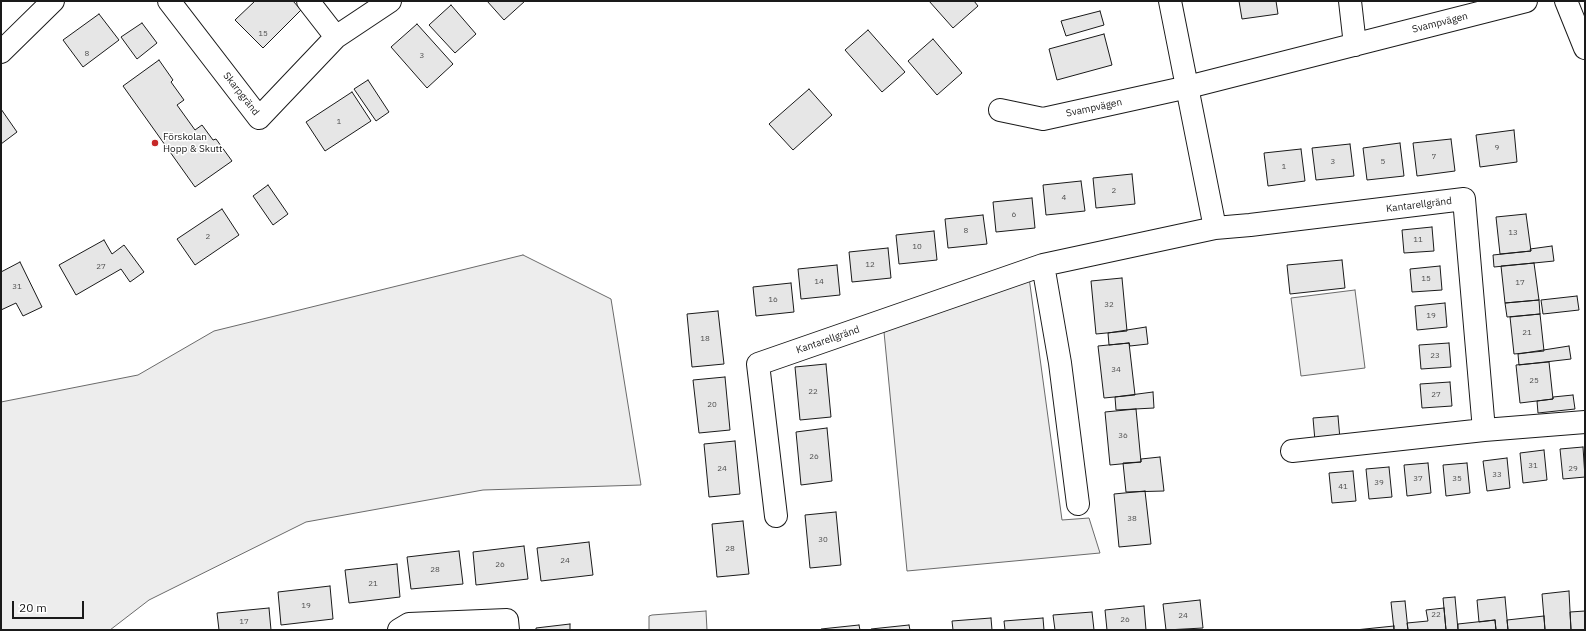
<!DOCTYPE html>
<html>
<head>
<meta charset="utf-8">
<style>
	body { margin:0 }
	#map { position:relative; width:1586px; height:631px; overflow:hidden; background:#fff; font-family:"IBM Plex Sans",sans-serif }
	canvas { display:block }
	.frame { position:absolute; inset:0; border:2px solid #1a1a1a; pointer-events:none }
	.scale { position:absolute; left:12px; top:601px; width:72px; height:18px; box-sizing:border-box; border:2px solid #1a1a1a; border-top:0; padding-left:5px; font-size:12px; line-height:14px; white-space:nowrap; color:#1a1a1a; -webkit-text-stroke:3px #fff; paint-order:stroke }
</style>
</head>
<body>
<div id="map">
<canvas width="1586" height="631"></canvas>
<div class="frame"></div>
<div class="scale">20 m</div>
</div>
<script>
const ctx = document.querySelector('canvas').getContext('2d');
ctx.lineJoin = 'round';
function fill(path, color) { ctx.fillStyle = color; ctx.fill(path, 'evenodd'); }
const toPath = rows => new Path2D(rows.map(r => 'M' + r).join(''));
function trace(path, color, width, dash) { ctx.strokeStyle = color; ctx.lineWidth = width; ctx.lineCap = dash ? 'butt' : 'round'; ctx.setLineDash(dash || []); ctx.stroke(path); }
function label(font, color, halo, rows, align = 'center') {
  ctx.font = font + ' "IBM Plex Sans",sans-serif'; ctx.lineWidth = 3; ctx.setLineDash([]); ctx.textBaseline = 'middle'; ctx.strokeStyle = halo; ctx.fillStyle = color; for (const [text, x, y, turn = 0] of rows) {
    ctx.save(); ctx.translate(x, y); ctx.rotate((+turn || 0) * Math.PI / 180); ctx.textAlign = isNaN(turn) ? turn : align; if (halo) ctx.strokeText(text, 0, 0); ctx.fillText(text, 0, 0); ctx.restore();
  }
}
const green = toPath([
	[523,255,611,299,641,485,483,490,306,522,149,600,110,630,1,630,1,402,138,375,214,331,523,255],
	[1028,270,1062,520,1089,518,1100,553,907,571,884,332,1028,270],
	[1355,290,1365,368,1301,376,1291,298,1355,290],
	[706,611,707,630,649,630,649,616,652,615,706,611]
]);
fill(green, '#ededed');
trace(green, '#6a6a6a', 1);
const building = toPath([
	[255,1,293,1,301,10,263,48,235,20,255,1],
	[487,1,525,1,504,20,487,1],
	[929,1,974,1,978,6,953,28,929,1],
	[1239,1,1276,1,1278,14,1242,19,1239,1],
	[451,5,476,34,455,53,429,25,451,5],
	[1100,11,1104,25,1066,36,1061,21,1100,11],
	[99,14,119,40,83,67,63,40,99,14],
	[142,23,157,43,137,59,121,37,142,23],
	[417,24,453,64,427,88,391,47,417,24],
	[868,30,905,72,882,92,845,50,868,30],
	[1104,34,1112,65,1057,80,1049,49,1104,34],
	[933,39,962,73,937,95,908,61,933,39],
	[159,60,173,80,171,82,184,100,177,105,195,130,202,125,213,140,216,139,232,161,195,187,123,86,159,60],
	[368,80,389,112,376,121,354,89,368,80],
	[809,89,832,115,793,150,769,124,809,89],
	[352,92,371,121,325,151,306,122,352,92],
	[1,109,17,132,1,144,1,109],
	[1514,130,1517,162,1480,167,1476,135,1514,130],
	[1451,139,1455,171,1417,176,1413,143,1451,139],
	[1400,143,1404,176,1367,180,1363,148,1400,143],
	[1350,144,1354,176,1316,180,1312,148,1350,144],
	[1301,149,1305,181,1268,186,1264,153,1301,149],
	[1132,174,1135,204,1096,208,1093,178,1132,174],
	[1081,181,1085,211,1046,215,1043,185,1081,181],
	[268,185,288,214,273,225,253,196,268,185],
	[1032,198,1035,228,996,232,993,202,1032,198],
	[222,209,239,235,195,265,177,239,222,209],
	[1526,214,1531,251,1500,254,1496,217,1526,214],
	[983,215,987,244,948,248,945,219,983,215],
	[1432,227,1434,251,1404,253,1402,230,1432,227],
	[934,231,937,260,899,264,896,235,934,231],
	[104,240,112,254,124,245,144,272,130,282,121,269,76,295,59,265,104,240],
	[1552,246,1554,261,1494,267,1493,255,1531,251,1530,249,1552,246],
	[888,248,891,278,852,282,849,252,888,248],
	[1342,260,1345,288,1290,294,1287,265,1342,260],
	[20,262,42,307,23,316,16,303,1,310,1,272,20,262],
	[1534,263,1539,300,1505,303,1501,266,1534,263],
	[837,265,840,295,801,299,798,269,837,265],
	[1440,266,1442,290,1412,292,1410,269,1440,266],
	[1122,278,1127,331,1096,334,1091,281,1122,278],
	[791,283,794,312,756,316,753,287,791,283],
	[1577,296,1579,310,1543,314,1541,300,1577,296],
	[1539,300,1540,314,1507,317,1505,303,1539,300],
	[1445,303,1447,327,1417,330,1415,306,1445,303],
	[718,311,724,364,692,367,687,314,718,311],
	[1540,314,1544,351,1514,354,1510,317,1540,314],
	[1146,327,1148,344,1130,346,1129,343,1109,345,1108,333,1146,327],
	[1129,343,1135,395,1104,398,1098,346,1129,343],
	[1449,343,1451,367,1421,369,1419,345,1449,343],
	[1569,346,1571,359,1519,365,1518,354,1569,346],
	[1549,362,1553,399,1520,403,1516,365,1549,362],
	[826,364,831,417,800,420,795,367,826,364],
	[725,377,730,430,699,433,693,380,725,377],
	[1450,382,1452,406,1422,408,1420,384,1450,382],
	[1153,392,1154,408,1116,410,1115,397,1153,392],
	[1573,395,1575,409,1538,413,1537,401,1553,399,1553,397,1573,395],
	[1136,409,1141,462,1110,465,1105,412,1136,409],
	[1338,416,1340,439,1315,441,1313,418,1338,416],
	[827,428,832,481,801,485,796,432,827,428],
	[735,441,740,494,709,497,704,444,735,441],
	[1583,447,1585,477,1563,479,1560,449,1583,447],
	[1544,450,1547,480,1523,483,1520,453,1544,450],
	[1160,457,1164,491,1126,492,1123,463,1141,462,1141,459,1160,457],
	[1507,458,1510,488,1487,491,1483,461,1507,458],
	[1428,463,1431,493,1407,496,1404,465,1428,463],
	[1467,463,1470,493,1446,496,1443,465,1467,463],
	[1389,467,1392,497,1369,499,1366,469,1389,467],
	[1353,471,1356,501,1332,503,1329,473,1353,471],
	[1145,491,1151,544,1119,547,1114,494,1145,491],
	[836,512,841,565,810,568,805,515,836,512],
	[743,521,749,574,717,577,712,524,743,521],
	[589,542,593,575,541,581,537,548,589,542],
	[524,546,528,579,476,585,473,552,524,546],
	[459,551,463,584,411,589,407,557,459,551],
	[397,564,400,597,349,603,345,570,397,564],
	[330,586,333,619,281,625,278,592,330,586],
	[1569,591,1571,630,1545,630,1542,594,1569,591],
	[1455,597,1458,630,1446,630,1443,598,1455,597],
	[1505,597,1508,630,1496,630,1495,620,1479,622,1477,600,1505,597],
	[1200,600,1203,628,1166,630,1163,604,1200,600],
	[1405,601,1408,630,1394,630,1391,602,1405,601],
	[1144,606,1146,630,1107,630,1105,610,1144,606],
	[269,608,271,630,219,630,217,613,269,608],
	[1444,608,1446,630,1408,630,1407,623,1428,621,1426,610,1444,608],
	[1585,611,1585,630,1571,630,1570,612,1585,611],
	[1092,612,1094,630,1055,630,1053,615,1092,612],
	[1544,616,1545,630,1508,630,1507,620,1544,616],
	[991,618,992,630,953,630,952,621,991,618],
	[1043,618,1044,630,1005,630,1004,621,1043,618],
	[1495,620,1496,630,1458,630,1458,624,1495,620],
	[570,624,570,630,536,630,536,628,570,624],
	[859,625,860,630,821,630,821,629,859,625],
	[909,625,910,630,871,630,871,629,909,625],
	[1394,626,1394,630,1355,630,1394,626]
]);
fill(building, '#e6e6e6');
trace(building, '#1a1a1a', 1);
const minor = toPath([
	[169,1,259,118,336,37,390,1],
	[308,1,336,37],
	[1350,1,1355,45],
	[1,52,53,1],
	[1000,110,1043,119,1188,87,1526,1],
	[1215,228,1250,225,1464,199,1484,430,1292,451],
	[1043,265,1060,363,1078,504],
	[1484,430,1585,422],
	[776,516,758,364,1043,265,1215,228,1170,1],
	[399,630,409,624,507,620,508,630]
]);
const major = toPath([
	[1566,1,1585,48]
]);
trace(minor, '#1a1a1a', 24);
trace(major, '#1a1a1a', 24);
trace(minor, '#fff', 22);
trace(major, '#fff', 22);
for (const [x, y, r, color] of [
	[155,143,4,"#c62828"]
]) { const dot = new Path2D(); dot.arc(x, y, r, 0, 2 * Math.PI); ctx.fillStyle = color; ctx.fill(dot); trace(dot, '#fff', 1.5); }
label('8px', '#4d4d4d', null, [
	["15",263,34],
	["8",87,54],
	["3",422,56],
	["1",339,122],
	["9",1497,148],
	["7",1434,157],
	["3",1333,162],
	["5",1383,162],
	["1",1284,167],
	["2",1114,191],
	["4",1064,198],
	["6",1014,215],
	["8",966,231],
	["13",1513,233],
	["2",208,237],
	["11",1418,240],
	["10",917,247],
	["12",870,265],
	["27",101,267],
	["15",1426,279],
	["14",819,282],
	["17",1520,283],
	["31",17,287],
	["16",773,300],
	["32",1109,305],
	["19",1431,316],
	["21",1527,333],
	["18",705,339],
	["23",1435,356],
	["34",1116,370],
	["25",1534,381],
	["22",813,392],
	["27",1436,395],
	["20",712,405],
	["36",1123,436],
	["26",814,457],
	["31",1533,466],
	["24",722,469],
	["29",1573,469],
	["33",1497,475],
	["37",1418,479],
	["35",1457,479],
	["39",1379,483],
	["41",1343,487],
	["38",1132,519],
	["30",823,540],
	["28",730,549],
	["24",565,561],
	["26",500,565],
	["28",435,570],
	["21",373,584],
	["19",306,606],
	["22",1436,615],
	["24",1183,616],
	["26",1125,620],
	["17",244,622]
]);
label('10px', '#1a1a1a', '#fff', [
	["Svampvägen",1440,23,-14],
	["Skarpgränd",241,94,52],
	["Svampvägen",1094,108,-12],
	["Kantarellgränd",1419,205,-7],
	["Kantarellgränd",828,340,-19]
]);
label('10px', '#1a1a1a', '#fff', [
	["Förskolan",163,137],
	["Hopp & Skutt",163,149]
], 'left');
</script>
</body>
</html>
